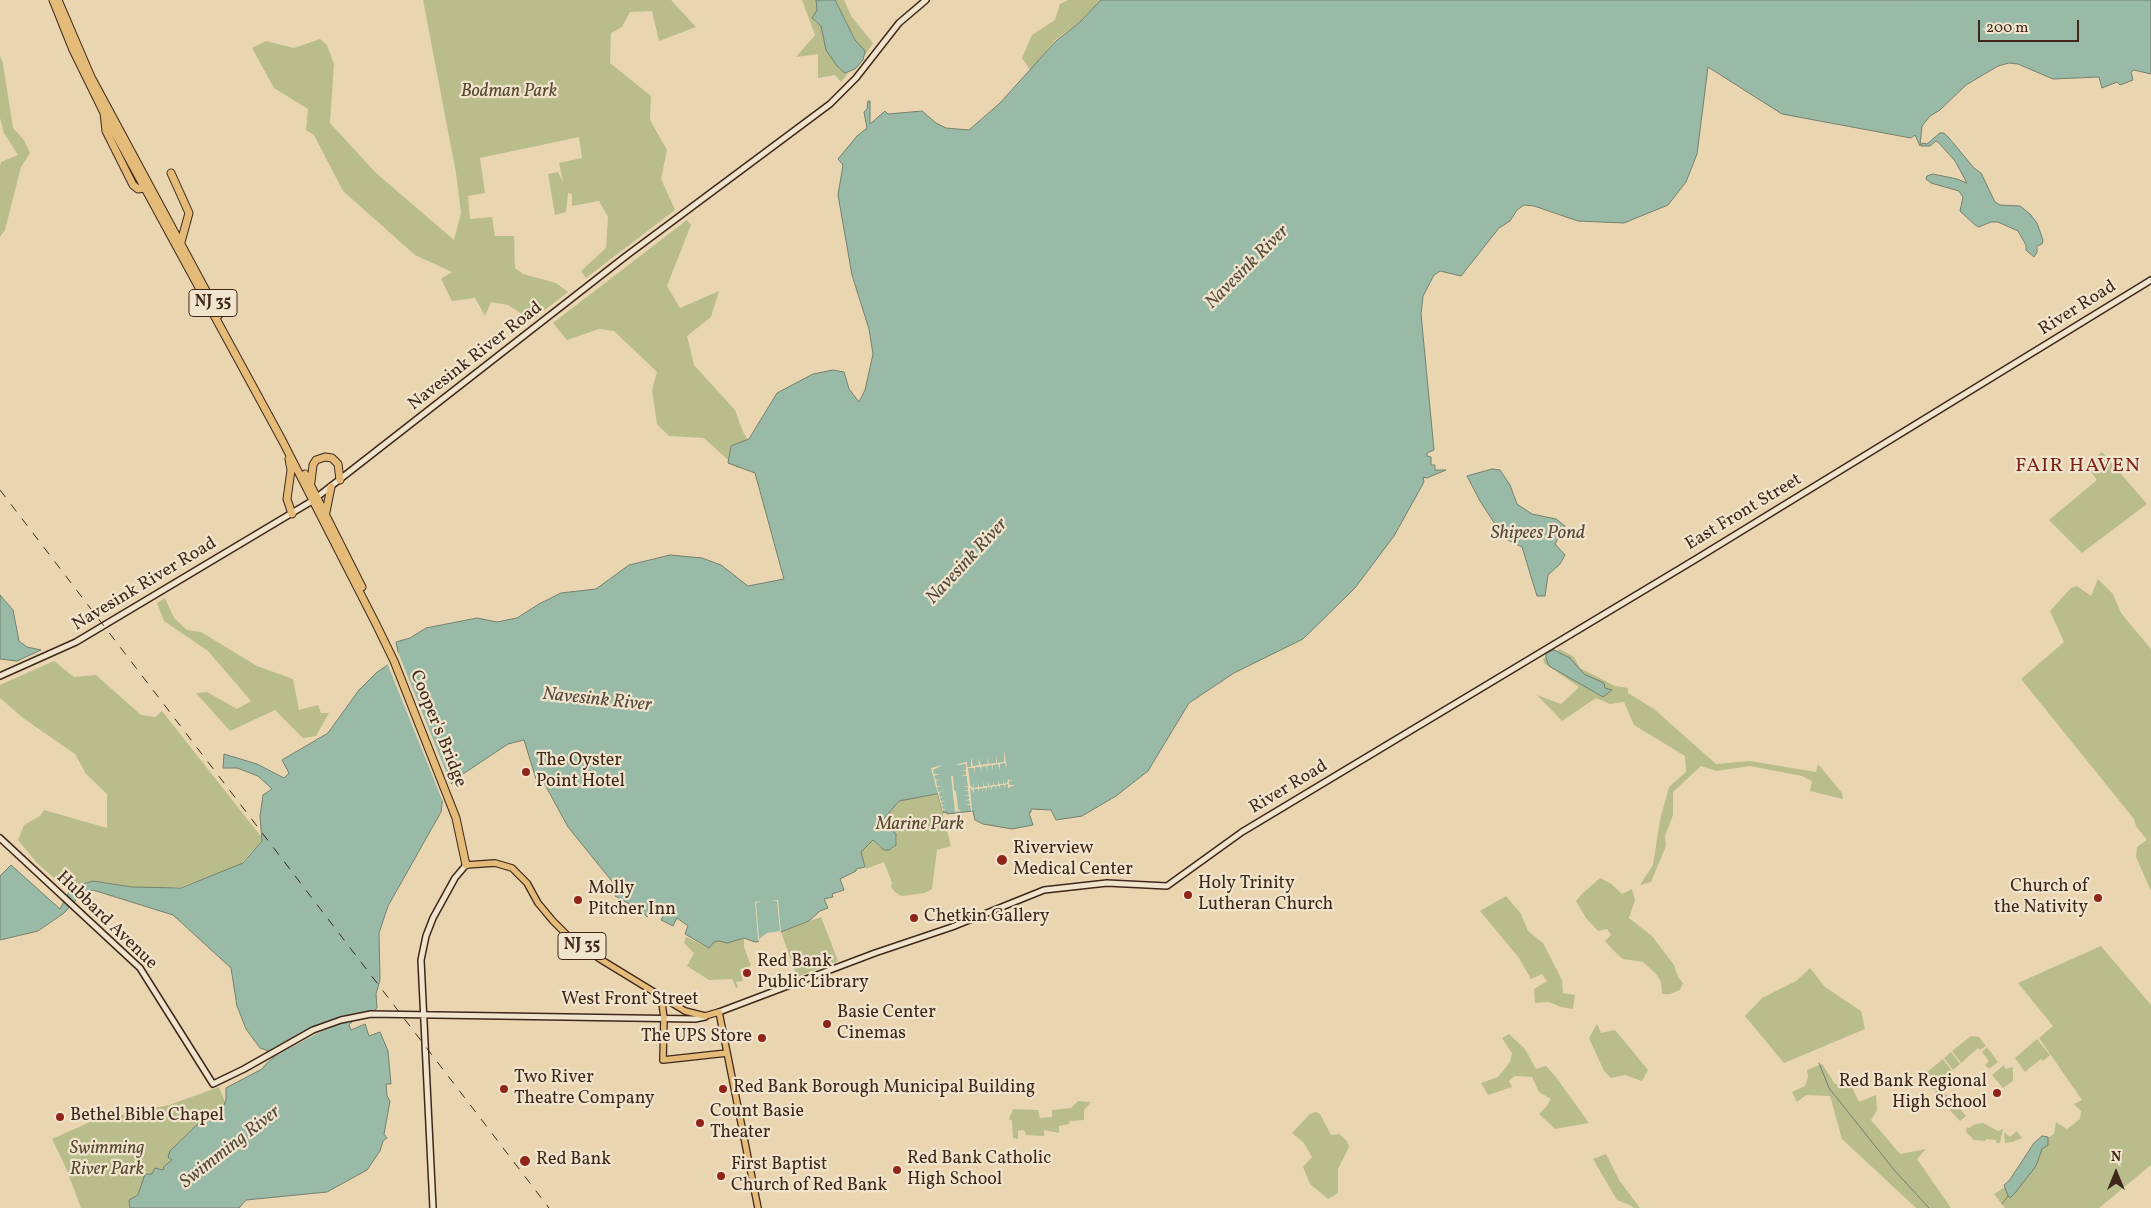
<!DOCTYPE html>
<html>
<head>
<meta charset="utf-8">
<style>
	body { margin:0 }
	#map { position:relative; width:2151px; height:1208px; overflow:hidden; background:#e9d6b1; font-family:Vollkorn,serif }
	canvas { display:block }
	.north { position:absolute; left:2091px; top:1148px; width:50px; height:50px; -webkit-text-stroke:4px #f1e4cc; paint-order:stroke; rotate:0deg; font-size:14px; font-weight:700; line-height:20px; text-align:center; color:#3f281b }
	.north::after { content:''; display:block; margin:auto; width:18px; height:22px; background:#3f281b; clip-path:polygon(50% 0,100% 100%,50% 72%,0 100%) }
	.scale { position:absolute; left:1978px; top:20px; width:101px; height:22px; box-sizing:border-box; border:2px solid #3f281b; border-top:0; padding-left:6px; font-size:15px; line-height:18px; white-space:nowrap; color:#3f281b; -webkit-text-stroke:4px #f1e4cc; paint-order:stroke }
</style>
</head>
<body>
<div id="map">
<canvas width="2151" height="1208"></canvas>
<div class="north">N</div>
<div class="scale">200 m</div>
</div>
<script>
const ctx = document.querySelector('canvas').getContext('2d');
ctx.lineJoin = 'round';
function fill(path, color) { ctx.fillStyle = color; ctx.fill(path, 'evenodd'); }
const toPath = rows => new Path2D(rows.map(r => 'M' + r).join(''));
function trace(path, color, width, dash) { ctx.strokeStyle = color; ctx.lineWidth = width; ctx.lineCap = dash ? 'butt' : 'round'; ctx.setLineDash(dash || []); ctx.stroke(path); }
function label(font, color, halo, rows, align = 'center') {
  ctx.font = font + ' Vollkorn,serif'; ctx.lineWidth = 4.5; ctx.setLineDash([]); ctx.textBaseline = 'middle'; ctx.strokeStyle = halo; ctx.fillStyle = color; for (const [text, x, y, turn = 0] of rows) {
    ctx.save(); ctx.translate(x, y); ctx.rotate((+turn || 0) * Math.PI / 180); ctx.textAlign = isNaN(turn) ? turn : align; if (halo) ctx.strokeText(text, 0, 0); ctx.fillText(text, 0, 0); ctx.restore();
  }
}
fill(toPath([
	[423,0,671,0,696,27,659,41,652,11,630,12,622,27,611,33,610,63,651,96,650,120,667,150,661,179,675,210,586,278,581,271,606,248,608,217,599,201,572,206,572,194,568,193,566,212,555,215,548,174,558,172,563,182,559,163,582,158,579,137,480,158,485,193,468,196,470,219,492,217,495,236,514,236,515,268,523,274,556,283,568,292,532,320,508,305,491,302,485,316,475,298,452,301,441,279,452,272,415,255,343,191,314,135,306,130,308,109,274,88,252,48,266,41,294,48,320,39,327,45,334,64,330,123,376,173,454,240,461,213,456,173],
	[802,0,816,0,817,10,814,21,821,26,826,49,839,68,846,73,849,72,841,82,835,75,818,78,818,54,796,57,815,35],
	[835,0,844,0,851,16,873,43,864,57,865,52,855,40],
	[1068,0,1101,0,1081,21,1055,40,1031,71,1022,58,1032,35,1055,20,1060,4],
	[0,55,3,64,13,128,24,140,30,153,21,167,5,230,0,237,0,166,1,162,18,155,4,133,0,118],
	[687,220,691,225,667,286,680,308,719,291,711,317,687,336,694,365,735,410,743,432,747,438,751,467,737,468,704,438,669,436,657,424,652,390,657,372,614,331,599,329,567,340,553,323],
	[2102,452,2147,504,2082,553,2049,520,2097,480,2086,465],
	[2098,579,2113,594,2121,613,2151,649,2151,891,2136,857,2137,847,2147,840,2136,826,2134,819,2021,679,2064,642,2050,611,2071,588,2077,586,2091,596],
	[165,598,174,618,187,630,201,632,257,666,293,679,299,710,318,705,321,713,329,713,316,736,303,738,275,710,230,731,196,693,207,692,237,709,251,701,208,651,164,621,157,603],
	[1560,649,1574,657,1580,668,1615,686,1628,688,1628,693,1654,709,1716,764,1750,761,1816,772,1818,764,1842,793,1843,799,1810,791,1812,781,1802,776,1750,766,1716,771,1701,766,1673,792,1673,815,1665,836,1666,846,1651,882,1640,885,1653,865,1660,820,1669,787,1686,772,1685,756,1634,725,1624,702,1610,704,1596,698,1562,721,1537,695,1561,704,1579,687,1544,663,1543,659],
	[54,661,74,677,96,675,141,715,155,717,162,711,263,839,240,865,181,887,141,888,94,881,65,888,37,863,18,840,24,825,40,816,44,810,107,828,107,794,86,774,75,754,23,718,0,698,0,685],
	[929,794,938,795,951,846,937,850,932,889,925,893,902,896,896,893,891,887,892,883,884,862,866,869,861,852,873,840,879,847,887,850,892,849,896,845,897,837,882,821,899,801],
	[1600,878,1610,883,1622,894,1632,889,1635,900,1629,918,1652,936,1674,965,1678,977,1683,983,1680,990,1670,994,1662,994,1661,982,1656,974,1643,962,1623,959,1615,952,1605,941,1611,935,1607,929,1598,931,1586,918,1576,901,1582,894],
	[1506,896,1521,914,1528,931,1543,943,1562,980,1563,993,1575,995,1573,1009,1561,1007,1549,1002,1535,1003,1534,989,1547,981,1542,974,1531,979,1519,958,1480,911],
	[821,917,838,961,797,977,781,932],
	[686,937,709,948,714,942,719,941,729,942,744,938,744,947,751,966,740,969,743,981,736,982,738,987,736,988,732,979,709,980,687,966,694,953,684,943],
	[2101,946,2151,1005,2151,1165,2099,1208,2005,1208,1994,1194,2008,1185,2046,1139,2054,1134,2056,1122,2067,1129,2080,1119,2081,1111,2074,1104,2082,1100,2039,1038,2053,1026,2018,983],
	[1810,968,1825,987,1861,1011,1865,1029,1784,1063,1745,1016,1762,998,1796,981],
	[1597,1024,1601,1033,1615,1030,1648,1070,1642,1081,1625,1075,1611,1078,1604,1071,1589,1038],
	[1509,1034,1525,1049,1536,1069,1546,1066,1555,1076,1589,1123,1555,1129,1539,1114,1546,1107,1551,1099,1539,1092,1532,1077,1515,1076,1509,1081,1512,1087,1488,1095,1481,1083,1498,1077,1510,1062,1512,1053,1502,1038],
	[1971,1036,1979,1037,1986,1046,1980,1050,1978,1048,1961,1063,1952,1051],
	[2037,1039,2050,1055,2043,1061,2041,1059,2025,1072,2015,1058],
	[1987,1047,1998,1062,1989,1069,1985,1065,1989,1061,1982,1052],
	[1951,1052,1960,1064,1953,1070,1944,1058],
	[1943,1059,1952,1071,1934,1083,1937,1088,1934,1090,1926,1080,1926,1073],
	[1822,1064,1835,1084,1851,1086,1859,1102,1876,1095,1877,1110,1871,1120,1900,1154,1926,1149,1917,1159,1951,1208,1916,1208,1842,1139,1830,1096,1806,1095,1797,1102,1792,1092,1805,1086,1808,1077,1807,1070],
	[2004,1065,2006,1069,2013,1067,2013,1081,2003,1088,1992,1075],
	[219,1087,225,1102,223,1106,202,1120,170,1151,172,1160,163,1166,165,1168,162,1170,155,1168,152,1175,148,1173,145,1175,138,1195,129,1200,130,1208,81,1208,66,1168,52,1139,90,1122,169,1105],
	[1938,1089,1941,1093,1943,1091,1952,1101,1946,1105,1935,1091],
	[1078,1101,1091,1102,1084,1110,1084,1120,1070,1121,1069,1124,1059,1126,1059,1133,1044,1130,1044,1136,1026,1135,1024,1130,1018,1131,1018,1139,1013,1138,1012,1121,1009,1119,1013,1109,1038,1110,1040,1118,1052,1117,1052,1110,1071,1108],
	[1954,1104,1956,1104,1966,1116,1960,1121,1948,1108],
	[1316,1112,1320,1114,1331,1135,1339,1134,1347,1141,1349,1147,1338,1169,1338,1193,1328,1199,1310,1184,1303,1167,1312,1157,1304,1143,1292,1133,1310,1114],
	[1983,1123,1998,1131,2003,1129,2000,1143,1996,1143,1996,1140,1986,1139,1986,1141,1974,1140,1966,1132,1967,1127,1969,1128,1975,1124],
	[2017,1131,2022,1138,2012,1142,2005,1143,2004,1132,2010,1137],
	[1606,1154,1619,1180,1640,1208,1633,1208,1632,1206,1617,1200,1593,1159]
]), '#b8bd8b');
const water = toPath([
	[816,0,835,0,855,40,865,51,863,60,855,69,845,73,837,66,826,50,821,26,812,18,817,10,816,0],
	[1101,0,2151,0,2151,74,2134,70,2131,72,2133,80,2120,85,2117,82,2102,88,2099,77,2053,79,2018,64,2009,63,1998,66,1966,85,1940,110,1930,116,1922,126,1920,146,1915,135,1911,138,1782,114,1708,67,1697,154,1686,182,1668,205,1624,223,1578,221,1534,206,1524,205,1517,210,1510,221,1499,228,1461,276,1440,271,1434,275,1423,296,1421,314,1434,450,1427,453,1427,456,1431,457,1431,465,1435,465,1435,470,1446,470,1427,478,1423,477,1424,482,1394,536,1355,588,1303,639,1234,673,1189,703,1148,771,1116,796,1082,816,1056,820,1051,810,1031,809,1031,812,1029,813,1033,825,1012,829,983,824,975,820,973,811,947,814,947,812,943,813,938,794,936,794,899,801,882,821,896,834,896,845,889,850,884,850,873,840,861,852,865,867,856,869,856,871,840,879,844,890,832,894,833,897,824,899,828,908,820,911,809,921,778,933,767,940,755,942,744,938,727,943,719,941,714,942,709,948,685,934,688,926,677,918,673,926,661,920,666,911,657,907,647,917,641,910,615,896,619,890,568,827,542,779,536,779,524,740,508,744,463,774,444,790,441,812,388,906,379,933,380,980,376,994,377,1007,372,1017,353,1021,349,1025,351,1030,365,1024,369,1036,380,1032,388,1051,391,1084,386,1084,387,1096,390,1101,384,1134,387,1138,383,1141,380,1151,367,1170,327,1192,246,1200,239,1208,130,1208,129,1200,138,1195,145,1174,152,1174,155,1168,163,1170,164,1168,163,1167,172,1160,168,1157,170,1151,202,1120,223,1107,226,1100,226,1088,262,1069,266,1064,278,1054,260,1048,246,1029,237,1006,231,968,173,915,93,890,76,900,64,913,38,931,0,940,0,876,11,865,60,909,71,888,93,881,132,887,181,888,243,863,262,841,260,816,263,795,272,789,258,776,237,768,223,768,224,754,257,764,284,778,289,773,282,760,328,733,359,690,376,673,399,657,396,642,410,638,426,628,477,618,497,622,517,618,539,604,561,593,596,589,629,565,670,555,702,558,721,565,748,586,784,579,755,473,728,463,731,446,749,439,777,393,813,374,833,370,844,372,849,389,859,402,865,390,873,354,869,329,852,275,838,195,843,165,838,159,857,136,867,128,864,112,867,109,868,101,870,101,870,124,885,111,888,114,922,111,936,123,946,128,969,130,1000,103,1056,41,1080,22,1101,0],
	[1940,133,1944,133,1949,138,1974,168,1981,173,1995,202,2000,205,2020,206,2030,214,2037,223,2043,240,2042,244,2037,246,2037,252,2034,257,2026,250,2026,245,2018,231,1998,222,1991,222,1979,227,1975,225,1960,211,1963,197,1959,191,1931,183,1926,179,1927,176,1933,174,1957,179,1967,183,1955,161,1939,143,1936,141,1930,146,1921,146,1922,143,1927,144,1940,133],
	[1492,469,1500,470,1510,485,1517,504,1532,514,1556,519,1565,526,1555,544,1565,555,1560,564,1548,575,1545,596,1537,596,1522,547,1504,538,1480,501,1467,476,1492,469],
	[0,595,13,610,19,641,27,647,41,650,17,661,0,659,0,595],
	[1554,650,1570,658,1584,674,1604,683,1605,688,1612,690,1603,697,1549,666,1546,658,1546,653,1554,650],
	[2042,1136,2048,1137,2048,1145,2042,1149,2036,1166,2015,1193,2010,1198,2008,1196,2004,1185,2009,1181,2034,1143,2042,1136]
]);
fill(water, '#99baa6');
trace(water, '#75806e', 1);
fill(toPath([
	[398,652,452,787,447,792,445,807,387,663,396,656,396,653],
	[1004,750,1007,769,1005,763,1000,764,1000,770,998,764,993,765,993,771,992,765,987,766,988,772,986,766,981,767,982,773,980,767,975,767,975,774,974,768,968,768,970,785,973,788,973,783,974,788,978,787,978,783,979,787,983,787,983,782,984,786,988,786,988,781,989,786,993,785,993,781,994,785,998,785,998,780,999,784,1003,784,1003,779,1004,784,1007,783,1009,778,1009,780,1014,780,1009,781,1009,785,1015,785,1008,788,1008,784,1005,785,1004,789,1004,785,1000,785,1000,789,999,786,996,786,996,790,995,786,992,787,991,791,991,787,987,787,987,791,986,788,983,788,983,792,982,788,979,789,978,792,978,789,974,789,974,793,970,787,972,811,971,811,970,805,965,805,970,804,969,800,965,801,969,799,969,796,964,796,969,795,968,791,964,791,968,790,968,787,963,787,968,786,967,781,962,781,967,781,967,776,961,776,966,775,966,771,960,771,966,770,966,764,957,765,957,764,967,762,967,767,971,767,971,757,973,766,979,765,978,758,981,765,988,764,987,757,989,764,996,763,996,755,997,763,1004,762],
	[943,765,933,770,934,774,940,774,934,776,936,780,941,779,936,781,937,786,943,786,937,787,938,792,944,791,939,793,940,797,944,796,940,798,941,801,946,801,941,802,942,805,945,805,942,806,943,809,946,810,943,810,943,813,931,768],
	[951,776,953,776,954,790,956,791,958,809,961,811,955,812],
	[778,900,781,932,771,940,759,942,758,939,755,902,761,901,756,903,759,939,767,933,780,931,777,901,771,901],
	[376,1010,372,1017,341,1024,318,1033,264,1062,273,1055,266,1052,304,1031,336,1018]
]), '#e9d6b1');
trace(toPath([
	[1819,1063,1829,1088,1895,1171,1929,1208],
	[2002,1204,2008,1196]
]), '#75806e', 1);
const secondary = toPath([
	[0,676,76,642,312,501,626,256,830,104,856,78,899,23,926,0],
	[0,838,140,968,213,1084,244,1069,313,1030,341,1020,371,1014,695,1019,705,1017],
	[719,1012,875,953,952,927,1044,890,1107,883,1167,886,1242,832,1696,559,2151,280],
	[433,1208,421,960,426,936,433,918,455,878,466,865]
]);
const primary = toPath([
	[466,865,495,863,512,868,527,883,538,903,553,921,568,936,600,959,685,1011,705,1016,719,1012,758,1208],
	[658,995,662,1003,664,1018,663,1060,727,1053]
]);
const highway = toPath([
	[53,0,73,50,104,113,282,440,376,624,394,661,456,818,466,865],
	[58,0,91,77,219,315],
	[104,113,106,131,133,185,138,189,145,188],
	[171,173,189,213,181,242],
	[289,459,291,470,287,499,292,514],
	[305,474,362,587],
	[311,482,313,465,316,460,325,457,332,458,338,464,340,480],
	[326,512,331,487]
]);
trace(secondary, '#3f281b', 8);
trace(primary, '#3f281b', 8);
trace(highway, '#3f281b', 9);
trace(secondary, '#f1e4cc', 5);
trace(primary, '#e4bb78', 5.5);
trace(highway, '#e4bb78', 7);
trace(toPath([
	[0,490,549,1208]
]), '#3f281b', 1, [9, 9]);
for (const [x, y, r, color] of [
	[526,772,5,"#8f2418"],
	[1002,860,6,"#8f2418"],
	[1188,895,5,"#8f2418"],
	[2098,898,5,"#8f2418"],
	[578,900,5,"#8f2418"],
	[914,918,5,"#8f2418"],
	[747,973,5,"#8f2418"],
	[827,1024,5,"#8f2418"],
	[762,1038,5,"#8f2418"],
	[504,1089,5,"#8f2418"],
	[723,1089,5,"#8f2418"],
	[1997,1093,5,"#8f2418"],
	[60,1117,5,"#8f2418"],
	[700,1123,5,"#8f2418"],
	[525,1161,6,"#8f2418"],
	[897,1170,5,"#8f2418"],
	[721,1176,5,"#8f2418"]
]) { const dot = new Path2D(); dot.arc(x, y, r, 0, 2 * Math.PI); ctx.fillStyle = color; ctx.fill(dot); trace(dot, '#f1e4cc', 2); }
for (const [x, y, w] of [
	[213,303,48],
	[582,946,48]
]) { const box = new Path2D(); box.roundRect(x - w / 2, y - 13.5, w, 27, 4); ctx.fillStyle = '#f1e4cc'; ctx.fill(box); trace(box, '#3f281b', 1); }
label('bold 16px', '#3f281b', null, [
	["NJ 35",213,303],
	["NJ 35",582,946]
]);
label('italic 18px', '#574631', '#f1e4cc', [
	["Bodman Park",509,93],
	["Marine Park",920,826],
	["Swimming",107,1150],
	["River Park",107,1171]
]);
label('18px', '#3f281b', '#f1e4cc', [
	["River Road",2078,309,-32],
	["Navesink River Road",476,357,-38],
	["East Front Street",1744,513,-31],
	["Navesink River Road",145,585,-31],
	["Cooper's Bridge",437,729,68],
	["River Road",1289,788,-31],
	["Hubbard Avenue",106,921,44],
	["West Front Street",630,1001]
]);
label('18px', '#3f281b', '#f1e4cc', [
	["The Oyster",536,762],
	["Point Hotel",536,783],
	["Riverview",1013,850],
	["Medical Center",1013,871],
	["Holy Trinity",1198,885],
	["Lutheran Church",1198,906],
	["Church of",2088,888,"right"],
	["the Nativity",2088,909,"right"],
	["Molly",588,890],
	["Pitcher Inn",588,911],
	["Chetkin Gallery",924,918],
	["Red Bank",757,963],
	["Public Library",757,984],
	["Basie Center",837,1014],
	["Cinemas",837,1035],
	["The UPS Store",752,1038,"right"],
	["Two River",514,1079],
	["Theatre Company",514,1100],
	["Red Bank Regional",1987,1083,"right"],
	["High School",1987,1104,"right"],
	["Red Bank Borough Municipal Building",733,1089],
	["Count Basie",710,1113],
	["Theater",710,1134],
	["Bethel Bible Chapel",70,1117],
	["Red Bank Catholic",907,1160],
	["High School",907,1181],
	["Red Bank",536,1161],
	["First Baptist",731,1166],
	["Church of Red Bank",731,1187]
], 'left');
label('italic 19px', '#564c3e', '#f1e4cc', [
	["Navesink River",1248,268,-45],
	["Shipees Pond",1538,535],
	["Navesink River",968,562,-47],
	["Navesink River",597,701,6],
	["Swimming River",231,1148,-38]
]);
ctx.letterSpacing = '1px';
label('20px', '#7a1f14', '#f1e4cc', [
	["FAIR HAVEN",2078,467]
]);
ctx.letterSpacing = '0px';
</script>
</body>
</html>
